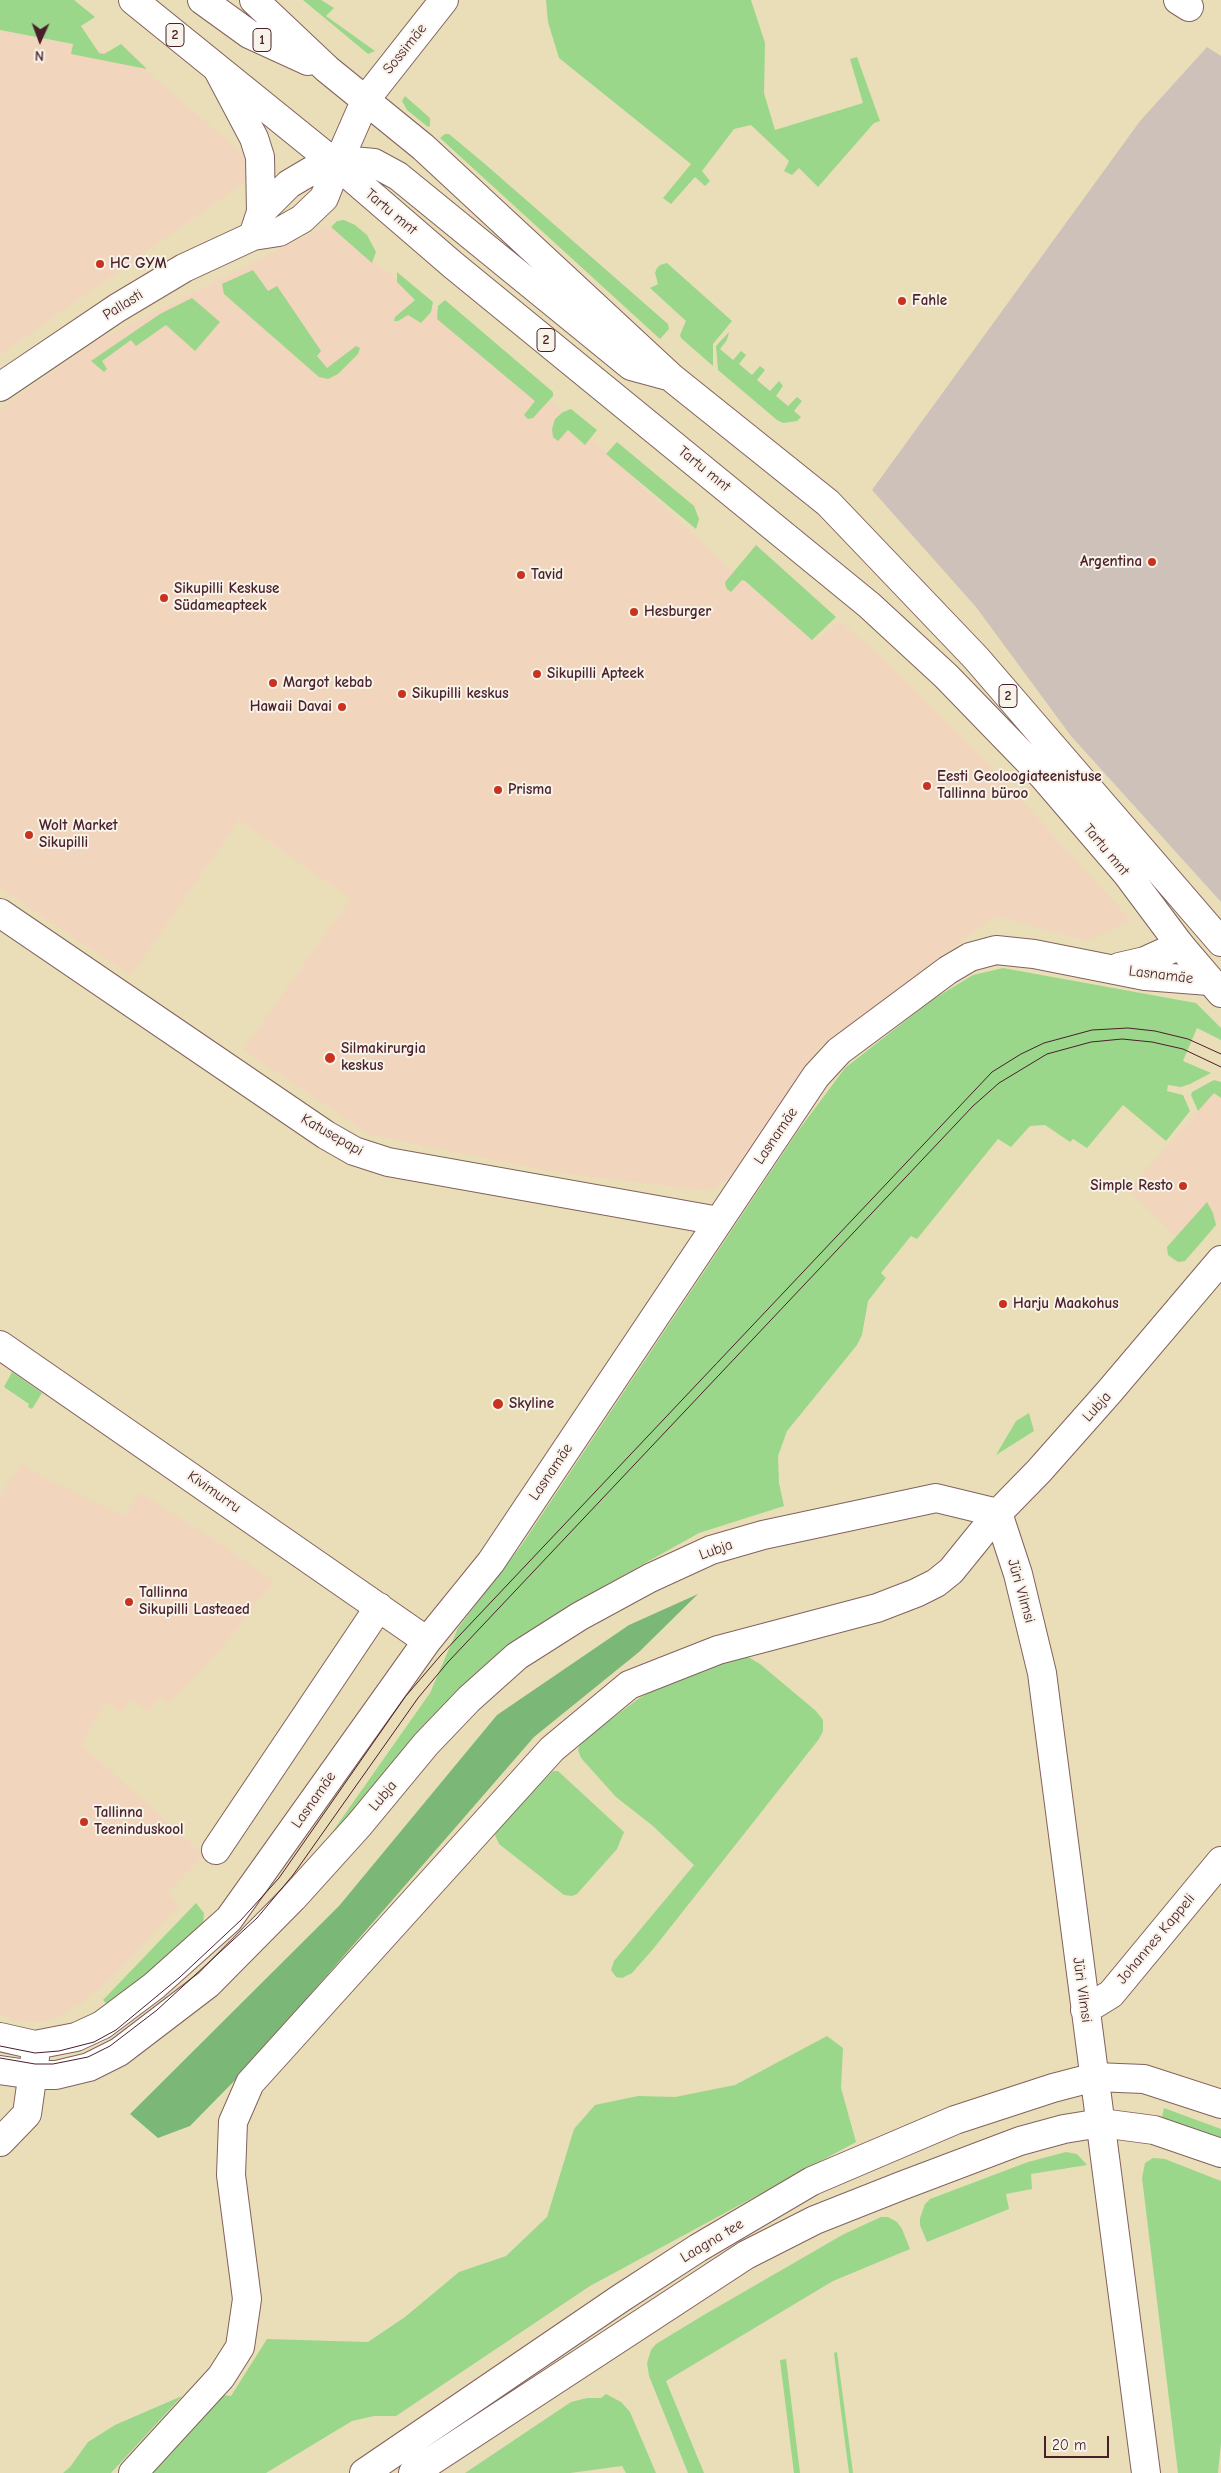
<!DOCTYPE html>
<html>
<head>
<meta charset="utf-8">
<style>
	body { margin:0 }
	#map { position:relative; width:1221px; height:2473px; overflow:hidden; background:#eadeb9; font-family:"Comic Neue",sans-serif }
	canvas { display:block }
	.north { position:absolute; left:15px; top:15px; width:50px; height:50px; -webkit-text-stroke:4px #f7f3e8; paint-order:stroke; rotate:182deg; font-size:14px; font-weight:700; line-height:20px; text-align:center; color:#4a1f2b }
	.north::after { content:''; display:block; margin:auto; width:18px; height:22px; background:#4a1f2b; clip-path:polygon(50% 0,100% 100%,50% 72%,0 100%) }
	.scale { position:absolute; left:1044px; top:2436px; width:65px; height:22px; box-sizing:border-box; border:2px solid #4a1f2b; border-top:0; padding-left:6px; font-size:15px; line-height:18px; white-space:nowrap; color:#4a1f2b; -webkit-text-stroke:4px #f7f3e8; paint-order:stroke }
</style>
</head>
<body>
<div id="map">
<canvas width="1221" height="2473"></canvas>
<div class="north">N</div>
<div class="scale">20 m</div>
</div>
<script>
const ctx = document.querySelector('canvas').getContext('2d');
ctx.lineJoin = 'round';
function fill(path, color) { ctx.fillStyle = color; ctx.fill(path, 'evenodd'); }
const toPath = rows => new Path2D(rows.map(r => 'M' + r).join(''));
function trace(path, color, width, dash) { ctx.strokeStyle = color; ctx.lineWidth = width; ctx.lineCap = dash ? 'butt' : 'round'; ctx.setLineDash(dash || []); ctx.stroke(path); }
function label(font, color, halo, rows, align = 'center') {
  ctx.font = font + ' "Comic Neue",sans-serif'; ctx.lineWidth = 4; ctx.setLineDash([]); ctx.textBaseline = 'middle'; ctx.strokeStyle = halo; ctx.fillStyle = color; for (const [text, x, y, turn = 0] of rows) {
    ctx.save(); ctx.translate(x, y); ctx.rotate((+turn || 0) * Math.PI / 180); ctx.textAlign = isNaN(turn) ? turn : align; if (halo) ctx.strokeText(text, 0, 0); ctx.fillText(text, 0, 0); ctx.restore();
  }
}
fill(toPath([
	[0,30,129,56,262,170,0,355],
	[327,225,543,393,730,569,815,643,840,621,882,657,986,761,1131,920,1087,941,995,916,818,1048,737,1172,710,1191,559,1173,370,1135,243,1050,350,899,239,820,131,976,0,888,0,409,97,341],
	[1221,1088,1221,1219,1192,1253,1128,1190,1214,1092],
	[22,1463,41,1476,124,1516,139,1492,211,1537,274,1581,223,1647,169,1703,160,1697,149,1712,132,1699,121,1713,106,1702,81,1744,204,1855,168,1893,180,1905,113,1977,79,2005,55,2019,41,2022,15,2021,0,2013,0,1495]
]), '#f1d5bd');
fill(toPath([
	[1207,47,1221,56,1221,902,1071,736,976,607,872,490,1140,121]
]), '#cec1ba');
fill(toPath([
	[0,0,74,0,95,17,81,26,99,53,104,54,121,44,147,69,71,54,73,44,0,30],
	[303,0,321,0,334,8,326,16,375,51,368,54],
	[546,0,751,0,765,43,764,93,775,130,863,103,850,59,857,57,880,121,874,123,818,187,799,168,792,175,784,171,789,161,751,125,734,129,702,171,710,181,705,186,695,177,671,204,663,198,691,164,559,58,548,22],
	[405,96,430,118,430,126,428,127,407,110,402,101],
	[445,134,449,134,485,164,668,324,669,329,660,339,440,138],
	[344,220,355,225,367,235,376,252,372,263,331,227,337,221],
	[667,263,732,321,713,344,713,366,681,338,680,335,686,321,650,288,658,284,655,273,657,268,660,265],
	[253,270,268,291,277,286,321,351,317,356,327,368,356,346,360,348,358,354,338,374,328,379,319,377,224,294,222,284],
	[397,272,433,302,431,312,421,323,408,315,398,321,394,321,395,317,415,300,397,282],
	[192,298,220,322,195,351,166,325,136,346,131,340,102,361,107,369,104,372,91,361,160,314],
	[445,300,553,392,553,396,533,418,528,419,524,415,535,401,437,319,438,306],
	[729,332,727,340,720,349,733,360,741,351,746,355,739,364,752,375,760,366,765,370,757,380,770,391,779,381,783,386,776,396,788,406,797,397,802,401,794,411,801,417,797,421,783,423,777,420,718,370,716,346],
	[571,409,597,430,585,445,568,430,558,441,553,437,552,429,555,419,563,412],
	[617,442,694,506,699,519,696,529,606,454],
	[756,545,836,617,812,640,745,581,742,580,731,592,727,589,725,584,726,581],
	[1003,968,1196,1003,1221,1028,1221,1040,1197,1028,1183,1061,1211,1073,1190,1084,1181,1087,1168,1085,1167,1091,1183,1095,1190,1111,1166,1141,1123,1105,1087,1148,1073,1139,1070,1142,1045,1125,1030,1126,1011,1147,998,1139,917,1239,911,1236,881,1273,886,1278,868,1301,862,1335,857,1345,787,1431,778,1456,779,1483,784,1506,699,1533,606,1585,523,1639,314,1858,430,1693,458,1628,521,1546,798,1131,845,1068,932,1000,973,975],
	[1214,1080,1221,1082,1221,1098,1214,1093,1198,1111,1191,1095,1192,1092],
	[1207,1202,1213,1213,1216,1225,1185,1261,1178,1262,1168,1255,1167,1247],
	[12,1372,42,1393,32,1409,28,1407,29,1404,4,1387],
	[1029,1413,1034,1431,996,1455,1016,1421],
	[742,1656,750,1658,760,1664,816,1711,823,1720,823,1731,819,1739,654,1948,632,1973,622,1978,616,1977,611,1970,614,1961,694,1865,653,1826,616,1797,581,1758,578,1750,581,1742,638,1699,682,1673],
	[553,1771,558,1771,624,1832,617,1849,577,1894,572,1896,564,1895,499,1844,495,1835,497,1829],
	[196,1903,204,1913,203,1926,112,2009,103,2000],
	[827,2036,843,2048,841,2088,856,2142,590,2286,396,2416,374,2416,352,2421,266,2473,149,2473,222,2395,231,2396,267,2339,368,2342,405,2317,459,2272,506,2256,547,2217,574,2129,595,2105,638,2096,675,2097,735,2085],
	[1164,2108,1221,2129,1221,2140,1162,2117],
	[1066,2152,1077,2154,1087,2165,1031,2174,1032,2189,1006,2194,1009,2209,927,2242,920,2225,920,2218,925,2204,930,2199,1028,2162],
	[1153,2158,1165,2159,1221,2181,1221,2443,1218,2473,1178,2473,1142,2178,1145,2163],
	[881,2217,888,2217,897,2222,902,2229,910,2249,833,2281,666,2381,704,2473,688,2473,649,2376,647,2363,651,2350,656,2344,702,2316,844,2234],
	[837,2352,853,2473,849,2473,841,2411,834,2353],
	[786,2359,787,2367,800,2473,794,2473,780,2360],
	[606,2394,621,2402,630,2412,656,2473,626,2473,622,2466,570,2473,465,2473,571,2402,587,2398,601,2398],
	[182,2396,111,2473,63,2473,70,2467,88,2442,115,2425]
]), '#9ad78b');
fill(toPath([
	[698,1594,639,1652,534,1737,243,2072,190,2126,158,2138,130,2114,339,1906,497,1715,629,1625]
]), '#7bb877');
const minor = toPath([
	[1178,0,1189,7],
	[218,70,254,138,260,157,261,212,253,236],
	[366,99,444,0],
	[261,212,289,184,311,171,337,165],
	[0,387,117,308,184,268,253,236,279,232,302,219,324,198,337,165],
	[0,913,326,1135,354,1151,388,1162,719,1221],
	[1119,967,1145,961,1180,945],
	[0,1345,427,1641],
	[998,1513,1018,1574,1042,1673,1146,2473],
	[216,1850,379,1607],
	[1085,2010,1111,1994,1221,1861],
	[0,2037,35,2045,76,2037,102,2025,154,1986,229,1919,427,1641,491,1562,816,1076,839,1051,948,970,970,957,996,950,1034,954,1145,976,1209,981],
	[0,2070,34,2075,56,2075,89,2067,119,2052,208,1984,293,1898,359,1825,426,1744,469,1699,517,1656,580,1616,650,1578,711,1550,763,1535,936,1498,998,1513],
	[0,2142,27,2114,35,2057],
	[133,2473,221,2377,240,2347,247,2299,231,2175,233,2122,250,2083,552,1749,629,1685,718,1650,877,1608,916,1593,936,1583,951,1571,998,1513,1039,1471,1109,1392,1221,1260]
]);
const major = toPath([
	[133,0,337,165,453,265,869,605,946,676,1042,775,1127,874,1180,945,1221,993],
	[202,0,249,34,308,61],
	[254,0,327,69,423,147,672,378,828,503,976,658,1221,942],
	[337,165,353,161,374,163,398,176,631,366,668,376],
	[337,165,366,99],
	[364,2473,621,2298,698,2248,812,2181,955,2120,1053,2088,1095,2077,1144,2079,1221,2104],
	[413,2473,746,2255,815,2220,901,2186,1020,2141,1064,2129,1101,2123,1154,2130,1221,2153]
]);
trace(minor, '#82625d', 30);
trace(major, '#82625d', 30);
trace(minor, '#fff', 28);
trace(major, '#fff', 28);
trace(toPath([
	[0,2046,35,2053,59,2051,94,2042,116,2030,180,1977,241,1920,279,1878,405,1697,441,1655,992,1072,1021,1054,1044,1043,1092,1030,1128,1028,1155,1031,1188,1039,1221,1054],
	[0,2058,35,2064,53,2064,88,2057,110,2046,157,2010,257,1918,293,1875,418,1698,448,1662,973,1106,999,1083,1047,1054,1091,1042,1122,1039,1152,1042,1183,1049,1221,1067]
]), '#4a1f2b', 1);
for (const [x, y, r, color] of [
	[100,264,5,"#c8321e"],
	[902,301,5,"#c8321e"],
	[1152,562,5,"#c8321e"],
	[521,575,5,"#c8321e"],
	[164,598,5,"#c8321e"],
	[634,612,5,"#c8321e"],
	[537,674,5,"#c8321e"],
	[273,683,5,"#c8321e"],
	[402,694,5,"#c8321e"],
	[342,707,5,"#c8321e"],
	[927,786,5,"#c8321e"],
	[498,790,5,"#c8321e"],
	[29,835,5,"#c8321e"],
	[330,1058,6,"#c8321e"],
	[1183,1186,5,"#c8321e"],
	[1003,1304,5,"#c8321e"],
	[498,1404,6,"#c8321e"],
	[129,1602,5,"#c8321e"],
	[84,1822,5,"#c8321e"]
]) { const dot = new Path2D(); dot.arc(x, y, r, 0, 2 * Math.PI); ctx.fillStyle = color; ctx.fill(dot); trace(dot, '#f7f3e8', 2); }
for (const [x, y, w] of [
	[175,35,18],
	[262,40,18],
	[546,340,18],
	[1008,696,18]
]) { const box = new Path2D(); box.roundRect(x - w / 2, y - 11.5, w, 23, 4); ctx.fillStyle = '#f7f3e8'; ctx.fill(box); trace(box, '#4a1f2b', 1); }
label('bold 14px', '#4a1f2b', null, [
	["2",175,35],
	["1",262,40],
	["2",546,340],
	["2",1008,696]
]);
label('15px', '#4a1f2b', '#f7f3e8', [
	["Sossimäe",405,49,-51],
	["Tartu mnt",391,212,40],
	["Pallasti",123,305,-32],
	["Tartu mnt",704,469,39],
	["Tartu mnt",1106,850,50],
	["Lasnamäe",1161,975,7],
	["Katusepapi",332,1135,30],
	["Lasnamäe",776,1136,-56],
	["Lubja",1097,1407,-48],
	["Lasnamäe",551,1472,-56],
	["Kivimurru",214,1492,35],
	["Lubja",716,1550,-20],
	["Jüri Vilmsi",1021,1591,74],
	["Lubja",383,1796,-50],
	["Lasnamäe",314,1800,-55],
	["Johannes Kappeli",1156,1939,-50],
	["Jüri Vilmsi",1082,1990,82],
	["Laagna tee",712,2241,-31]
]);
label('bold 15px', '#4a1f2b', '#f7f3e8', [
	["HC GYM",110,264],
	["Fahle",912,301],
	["Argentina",1142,562,"right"],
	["Tavid",531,575],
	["Sikupilli Keskuse",174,589],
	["Südameapteek",174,606],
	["Hesburger",644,612],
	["Sikupilli Apteek",547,674],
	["Margot kebab",283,683],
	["Sikupilli keskus",412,694],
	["Hawaii Davai",332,707,"right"],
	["Eesti Geoloogiateenistuse",937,777],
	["Tallinna büroo",937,794],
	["Prisma",508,790],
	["Wolt Market",39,826],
	["Sikupilli",39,843],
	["Silmakirurgia",341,1049],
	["keskus",341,1066],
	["Simple Resto",1173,1186,"right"],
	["Harju Maakohus",1013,1304],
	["Skyline",509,1404],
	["Tallinna",139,1593],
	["Sikupilli Lasteaed",139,1610],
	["Tallinna",94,1813],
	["Teeninduskool",94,1830]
], 'left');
</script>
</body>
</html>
